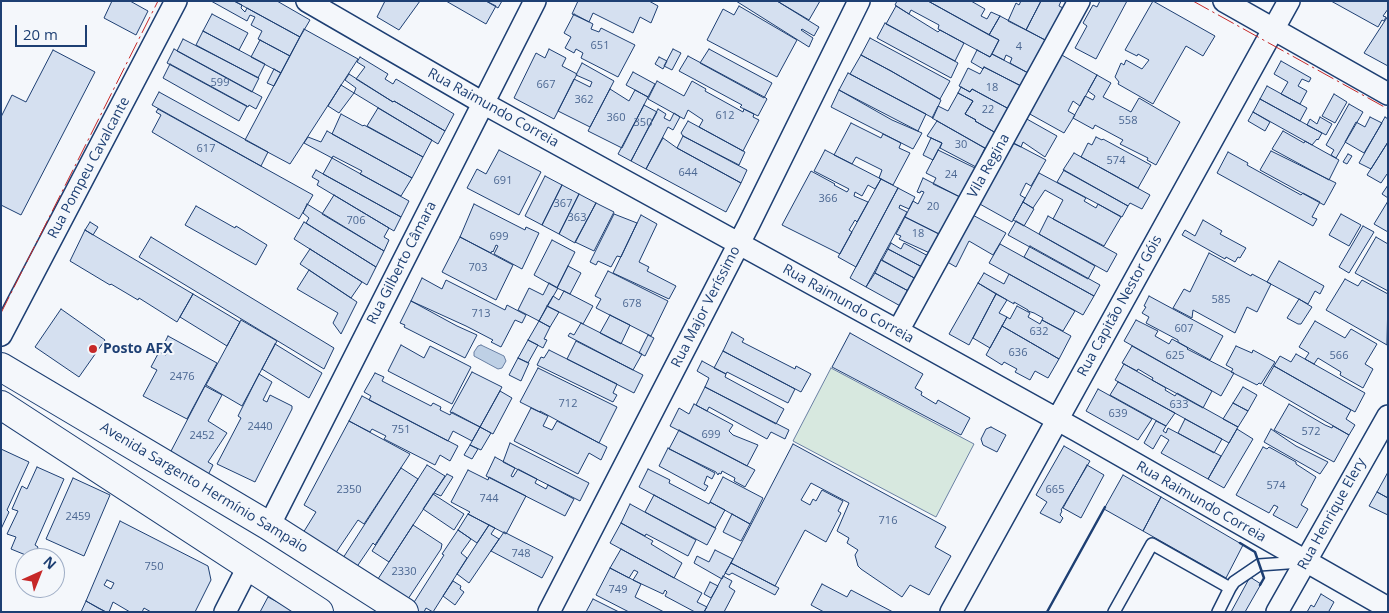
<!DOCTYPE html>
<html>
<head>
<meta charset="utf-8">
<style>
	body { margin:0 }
	#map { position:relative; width:1389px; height:613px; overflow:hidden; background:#f4f7fb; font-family:"Open Sans",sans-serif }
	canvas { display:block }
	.frame { position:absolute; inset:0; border:2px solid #1d3f73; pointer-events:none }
	.north { position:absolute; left:15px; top:548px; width:50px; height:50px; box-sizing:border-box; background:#f4f7fb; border:1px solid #9eadc5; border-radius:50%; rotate:44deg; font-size:14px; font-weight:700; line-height:20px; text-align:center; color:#1d3f73 }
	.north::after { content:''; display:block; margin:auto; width:18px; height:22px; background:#c62828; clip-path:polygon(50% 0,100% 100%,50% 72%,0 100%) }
	.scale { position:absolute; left:15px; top:25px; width:72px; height:22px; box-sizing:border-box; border:2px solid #1d3f73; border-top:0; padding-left:6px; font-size:15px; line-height:18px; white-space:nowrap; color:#1d3f73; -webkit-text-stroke:4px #f4f7fb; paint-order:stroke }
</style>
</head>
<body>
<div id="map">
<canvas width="1389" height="613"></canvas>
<div class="frame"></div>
<div class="north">N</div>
<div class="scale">20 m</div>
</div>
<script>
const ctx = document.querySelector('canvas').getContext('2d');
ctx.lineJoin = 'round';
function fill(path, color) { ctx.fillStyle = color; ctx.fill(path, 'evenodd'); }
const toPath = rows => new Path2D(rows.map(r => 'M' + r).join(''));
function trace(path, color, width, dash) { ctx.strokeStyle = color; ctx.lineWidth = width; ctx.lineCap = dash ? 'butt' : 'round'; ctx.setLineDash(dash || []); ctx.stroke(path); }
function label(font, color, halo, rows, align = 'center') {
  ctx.font = font + ' "Open Sans",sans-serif'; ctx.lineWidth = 4; ctx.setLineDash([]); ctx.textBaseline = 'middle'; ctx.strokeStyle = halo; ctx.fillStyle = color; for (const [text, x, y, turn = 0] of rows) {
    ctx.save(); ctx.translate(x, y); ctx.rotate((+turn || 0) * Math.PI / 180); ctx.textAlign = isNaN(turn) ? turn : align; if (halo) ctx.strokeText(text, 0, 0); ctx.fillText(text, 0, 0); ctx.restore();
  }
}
const green = toPath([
	[831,368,974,444,936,517,793,441,831,368]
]);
fill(green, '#d7e8df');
trace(green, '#687fa3', 1);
const water = toPath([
	[481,345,504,356,506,361,502,368,498,369,474,356,474,352,478,346,481,345]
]);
fill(water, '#bed0e5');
trace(water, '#687fa3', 1);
const building = toPath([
	[112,1,130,1,148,11,136,35,104,18,112,1],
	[211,1,234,1,242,5,241,8,245,12,247,8,300,37,290,56,258,39,262,31,251,25,255,17,250,15,247,21,211,1],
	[234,1,277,1,310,20,300,37,234,1],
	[385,1,420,1,399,30,377,17,385,1],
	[446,1,486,1,496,6,486,24,446,1],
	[486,1,502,1,498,8,486,1],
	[578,1,649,1,658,6,651,23,640,17,633,33,593,13,589,22,572,14,578,1],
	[736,1,777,1,819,27,814,36,802,29,801,30,813,38,809,47,736,1],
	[777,1,820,1,809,20,777,1],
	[897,1,928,1,999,40,990,57,940,30,938,29,939,25,911,10,909,14,895,5,897,1],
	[928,1,971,1,985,9,981,16,987,19,991,12,1000,16,989,35,928,1],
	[1021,1,1041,1,1026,30,1008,21,1016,3,1019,5,1021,1],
	[1041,1,1061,1,1059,6,1063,8,1047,41,1026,30,1041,1],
	[1100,1,1127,1,1096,59,1075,48,1087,26,1083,23,1093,5,1097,7,1100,1],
	[1153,1,1215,36,1203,56,1186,46,1153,104,1118,84,1119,82,1115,77,1121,63,1124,65,1126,60,1142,69,1149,60,1138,54,1137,56,1125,50,1153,1],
	[1331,1,1388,1,1388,9,1383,16,1386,17,1384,21,1382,20,1378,27,1331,1],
	[739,6,797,40,777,77,707,40,723,9,734,15,739,6],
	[896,6,938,32,940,30,964,43,955,61,886,24,896,6],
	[212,14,248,33,239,50,203,31,212,14],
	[574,14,593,24,591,29,599,32,601,28,635,45,618,77,581,58,583,53,576,49,574,53,565,48,571,37,564,33,574,14],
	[1000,16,1047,41,1030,74,1010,63,1012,58,1006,55,1004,60,992,54,999,40,989,35,1000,16],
	[1388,16,1388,66,1364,53,1388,16],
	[885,23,958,63,951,78,877,38,885,23],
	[304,29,358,59,290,164,245,140,304,29],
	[203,31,265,64,258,78,196,45,203,31],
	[870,38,950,81,940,99,891,71,861,55,870,38],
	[183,39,259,78,252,92,177,51,183,39],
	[260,40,290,56,281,73,251,57,260,40],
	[174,49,262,97,256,109,249,105,248,107,246,106,167,63,174,49],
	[549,49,566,58,562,66,577,74,554,119,514,98,536,53,545,58,549,49],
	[673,49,681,53,672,70,664,66,673,49],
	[709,49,772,83,764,98,700,63,709,49],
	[53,50,95,72,21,215,1,205,1,117,12,95,26,102,53,50],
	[977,50,990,57,992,54,1030,74,1023,87,984,67,983,69,971,62,977,50],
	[1060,54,1097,75,1080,106,1073,101,1068,111,1075,115,1064,133,1028,113,1060,54],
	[861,55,891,71,941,100,933,118,850,74,861,55],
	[688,56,766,98,767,99,758,116,740,107,742,105,679,71,688,56],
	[360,57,388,74,385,79,393,84,396,79,454,114,445,131,394,101,393,102,356,79,365,67,357,62,360,57],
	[659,57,667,61,663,69,655,64,659,57],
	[1281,61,1311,78,1309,82,1302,79,1298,86,1307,91,1300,104,1281,94,1288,82,1274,74,1281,61],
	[582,63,614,81,590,127,558,111,574,79,590,87,592,82,576,75,582,63],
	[170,64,247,106,239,121,163,78,170,64],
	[984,67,1021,86,1009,109,972,89,970,92,959,86,968,68,980,74,984,67],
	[274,69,281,73,274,86,267,83,274,69],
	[633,72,655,84,648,97,626,85,633,72],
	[848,73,926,114,918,131,839,90,848,73],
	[349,74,393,102,394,101,445,131,438,144,354,93,356,88,345,80,349,74],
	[1097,75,1111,83,1103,97,1131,112,1139,98,1180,122,1156,165,1147,160,1148,158,1120,144,1123,140,1095,125,1093,129,1073,118,1085,96,1093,100,1095,96,1088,91,1097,75],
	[657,81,684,96,692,81,706,89,705,91,743,112,744,109,754,114,753,117,759,120,743,151,699,127,703,120,688,110,684,119,648,99,657,81],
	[341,85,354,93,339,113,328,106,341,85],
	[1267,86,1307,108,1300,121,1260,99,1267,86],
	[961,87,970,92,972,89,1009,109,996,133,975,121,976,120,965,114,973,101,958,93,961,87],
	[610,89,629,101,635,90,648,97,622,148,588,131,610,89],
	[839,90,892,120,922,133,913,149,831,107,839,90],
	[159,92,268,152,261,166,152,105,159,92],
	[958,93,973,101,965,114,976,120,975,121,996,133,988,150,932,118,938,106,948,111,958,93],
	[1334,94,1347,102,1335,123,1322,116,1334,94],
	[1260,99,1322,133,1318,140,1317,139,1312,145,1253,112,1260,99],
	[1349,104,1363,112,1336,158,1331,155,1334,150,1326,145,1349,104],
	[644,105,657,112,631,161,618,154,644,105],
	[378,108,432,140,423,157,367,126,378,108],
	[158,109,313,195,299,219,152,132,161,115,156,112,158,109],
	[658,109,666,114,664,118,670,121,674,113,680,117,673,130,668,127,646,169,631,161,658,109],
	[1253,112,1270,122,1265,131,1248,121,1253,112],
	[341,114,363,126,364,125,423,157,412,178,332,134,341,114],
	[1320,117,1332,124,1326,135,1307,125,1310,119,1317,124,1320,117],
	[1370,117,1382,123,1364,153,1345,142,1356,122,1365,127,1370,117],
	[1385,117,1388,119,1388,142,1371,169,1359,163,1385,117],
	[1025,118,1057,136,1045,157,1023,142,1021,147,1012,143,1025,118],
	[688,121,745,152,739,165,683,136,681,133,688,121],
	[937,121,985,148,976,167,940,148,942,143,927,136,937,121],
	[851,123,881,138,883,134,901,143,899,148,910,153,893,185,879,178,882,170,856,157,852,164,834,155,851,123],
	[327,131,412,178,401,196,360,174,362,171,333,156,332,158,304,143,308,137,321,142,327,131],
	[1283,131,1304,143,1305,141,1339,160,1329,180,1272,149,1283,131],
	[683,136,747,170,741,183,677,148,683,136],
	[1096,137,1102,140,1103,139,1151,165,1138,188,1081,157,1088,143,1092,145,1096,137],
	[663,138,677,148,741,183,726,212,646,169,663,138],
	[931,138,942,143,933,160,923,155,931,138],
	[1008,140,1046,160,1031,186,1026,183,1020,195,1025,198,1012,222,978,203,1000,157,1004,159,1010,150,1005,147,1008,140],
	[1388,142,1388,175,1387,174,1381,183,1367,175,1388,142],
	[499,150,541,172,519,215,467,188,477,169,486,174,499,150],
	[825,150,881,179,875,189,868,185,862,196,855,192,854,196,868,202,857,222,855,220,849,230,852,232,840,254,782,225,811,171,835,184,834,185,847,192,849,189,814,171,825,150],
	[938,150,975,168,960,197,933,184,936,178,926,173,938,150],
	[1271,151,1336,183,1324,205,1260,170,1271,151],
	[1228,152,1248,163,1247,165,1301,195,1303,193,1320,202,1312,217,1317,219,1313,226,1217,173,1228,152],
	[1074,153,1150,195,1142,209,1130,203,1128,206,1063,170,1074,153],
	[1348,154,1352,156,1347,164,1343,162,1348,154],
	[332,158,409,201,401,217,323,174,332,158],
	[316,170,401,217,394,231,317,185,319,181,312,177,316,170],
	[1064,170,1128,206,1122,217,1057,182,1064,170],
	[1039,173,1086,198,1084,201,1096,208,1098,204,1121,217,1104,246,1053,219,1063,200,1045,190,1033,208,1023,202,1039,173],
	[545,176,562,185,542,225,525,216,545,176],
	[923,178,960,197,941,235,905,217,913,201,918,204,924,192,921,191,920,193,917,192,923,178],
	[881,179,898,188,856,267,838,257,881,179],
	[562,185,579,194,559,234,542,225,562,185],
	[1388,185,1388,198,1382,194,1388,185],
	[898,188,915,197,909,209,900,205,899,208,907,212,866,287,850,278,898,188],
	[579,194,596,203,575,243,559,234,579,194],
	[334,195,389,228,384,237,389,240,384,251,322,214,334,195],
	[1388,201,1388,232,1374,224,1388,201],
	[1023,202,1034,209,1024,226,1013,220,1023,202],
	[596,203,614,212,594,251,575,242,596,203],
	[307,204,384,251,376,267,306,223,309,218,303,213,307,204],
	[474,204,525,230,526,227,539,233,522,269,494,254,498,246,496,245,493,252,492,251,491,253,460,237,474,204],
	[196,206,235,228,236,226,267,245,256,265,185,225,196,206],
	[969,213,1006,233,993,255,969,241,956,267,944,260,969,213],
	[614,214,637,223,621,257,617,256,611,267,598,261,596,265,590,262,614,214],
	[1341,214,1361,225,1349,246,1329,235,1341,214],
	[641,215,657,224,639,262,649,267,647,271,676,286,669,299,613,273,641,215],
	[1048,216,1117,254,1107,272,1039,234,1048,216],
	[905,217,941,235,932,254,899,239,901,236,896,234,905,217],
	[1203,220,1222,231,1220,234,1246,248,1240,258,1238,257,1235,262,1226,257,1225,259,1182,235,1185,230,1195,236,1203,220],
	[1016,221,1095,266,1088,279,1008,235,1016,221],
	[90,222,98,227,93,235,85,230,90,222],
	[304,222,376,267,367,285,294,239,304,222],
	[1363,226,1374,232,1349,273,1339,267,1363,226],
	[85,230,193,294,177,322,139,298,138,300,111,284,110,285,70,261,85,230],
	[151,237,334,348,324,369,139,257,151,237],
	[460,237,513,265,496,300,442,272,460,237],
	[1376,237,1388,244,1388,291,1355,273,1376,237],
	[552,240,575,252,557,288,534,275,552,240],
	[891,243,901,249,904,243,930,257,924,268,888,249,891,243],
	[1000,244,1094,296,1083,315,989,263,1000,244],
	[1030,246,1100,285,1094,296,1024,257,1030,246],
	[310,249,362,282,351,298,300,264,310,249],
	[888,249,924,268,918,280,882,260,888,249],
	[1209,253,1251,276,1252,274,1271,284,1257,312,1247,307,1235,333,1193,310,1192,318,1173,308,1184,289,1190,292,1209,253],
	[881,260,918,280,912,293,875,273,881,260],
	[1279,261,1324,286,1320,294,1315,291,1308,304,1267,282,1279,261],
	[568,266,581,273,570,294,557,288,568,266],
	[309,270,357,302,341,334,333,323,338,313,297,289,309,270],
	[608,271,668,301,651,336,596,308,601,299,595,296,608,271],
	[875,273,912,293,904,308,866,287,875,273],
	[984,273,1004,284,1009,274,1075,311,1063,331,1042,320,1043,318,1034,313,1028,311,1028,310,1014,302,1014,304,978,283,984,273],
	[422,278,442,289,446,280,505,310,507,305,526,315,522,323,515,320,501,347,491,342,493,340,466,326,411,301,422,278],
	[1345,279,1358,286,1362,280,1388,294,1387,345,1326,310,1345,279],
	[549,283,558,288,539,321,518,310,529,288,543,295,549,283],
	[978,283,996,294,969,345,949,334,978,283],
	[564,291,593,306,583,324,547,306,553,296,559,300,564,291],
	[193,294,240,322,227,346,180,317,193,294],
	[996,294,1007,300,999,313,1007,317,990,348,973,338,996,294],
	[1149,296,1223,336,1210,360,1178,342,1178,340,1146,323,1149,317,1142,313,1146,307,1144,306,1149,296],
	[1299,299,1312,307,1301,324,1298,324,1287,318,1299,299],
	[411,301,457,326,477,335,465,358,404,327,405,325,400,323,411,301],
	[547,306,559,312,550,327,539,321,547,306],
	[1017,306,1030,313,1028,317,1040,324,1042,320,1071,336,1059,359,1002,326,1007,317,1010,319,1017,306],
	[61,309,105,340,79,377,35,347,61,309],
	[610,315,630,325,621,344,600,333,610,315],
	[241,320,277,341,242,406,206,385,241,320],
	[1136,320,1158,331,1155,336,1169,344,1172,339,1188,348,1187,349,1234,373,1221,396,1124,341,1136,320],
	[539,321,550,327,544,339,547,340,543,348,528,340,539,321],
	[1315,321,1345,338,1351,329,1377,344,1365,364,1373,369,1363,388,1340,375,1341,372,1318,358,1314,364,1305,359,1309,353,1299,347,1315,321],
	[581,323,642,354,633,370,568,336,570,333,574,335,581,323],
	[1002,326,1059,359,1048,378,1035,371,1030,380,1015,372,1017,369,1004,362,1002,365,986,355,1002,326],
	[732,332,744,339,742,342,795,369,796,366,811,374,801,392,723,351,732,332],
	[850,333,923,374,915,388,922,392,921,395,936,404,938,400,970,418,961,435,832,367,850,333],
	[648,335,654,338,645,356,639,353,648,335],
	[168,336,217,363,187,419,143,396,157,370,151,367,159,352,166,355,169,348,163,346,168,336],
	[528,340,538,345,528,363,518,358,528,340],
	[576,341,643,375,634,393,567,359,576,341],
	[275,344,322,373,309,398,262,369,275,344],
	[401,345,424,358,430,346,471,367,452,404,388,371,401,345],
	[1132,346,1212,391,1203,408,1152,380,1153,378,1138,369,1137,371,1122,363,1132,346],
	[1236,346,1252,353,1253,350,1275,362,1261,384,1259,383,1257,385,1231,372,1233,369,1226,365,1236,346],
	[549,350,617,384,613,393,617,395,613,402,537,365,541,357,544,358,549,350],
	[723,351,795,389,788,403,727,372,726,374,714,368,723,351],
	[1296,354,1365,393,1355,412,1274,366,1280,356,1291,362,1296,354],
	[518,358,529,363,521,381,509,375,518,358],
	[702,361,726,374,725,377,784,409,776,424,705,387,709,378,697,371,702,361],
	[1124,364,1166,388,1165,390,1175,396,1177,393,1238,427,1229,443,1115,380,1124,364],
	[1274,366,1351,410,1346,419,1355,425,1349,435,1263,385,1274,366],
	[538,368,617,407,599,443,540,411,540,412,520,402,538,368],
	[472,372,502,387,480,427,450,412,472,372],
	[375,373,384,377,382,381,431,406,433,403,441,407,440,410,450,415,452,412,480,427,472,441,453,431,448,441,369,400,371,396,364,392,375,373],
	[259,374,272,382,263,400,267,402,270,395,292,406,292,409,255,482,217,464,241,418,238,416,259,374],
	[1118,382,1175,413,1166,426,1110,395,1118,382],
	[205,386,222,395,208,421,227,433,208,462,213,465,204,483,170,453,205,386],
	[705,387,789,430,785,439,771,432,767,439,709,407,707,411,696,405,705,387],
	[1243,387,1257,395,1248,411,1233,403,1243,387],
	[1098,389,1152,419,1138,440,1086,411,1098,389],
	[500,391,512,398,493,434,480,427,500,391],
	[362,396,458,446,450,461,440,455,435,465,384,439,386,436,372,429,370,432,349,421,362,396],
	[1233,403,1248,411,1238,427,1223,419,1233,403],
	[694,404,733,425,729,431,733,435,758,445,747,466,670,426,679,408,689,414,694,404],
	[1289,404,1325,425,1332,428,1333,426,1349,435,1334,462,1274,430,1289,404],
	[531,408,548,416,543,426,552,430,557,421,607,447,601,460,589,453,578,474,514,441,531,408],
	[1185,419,1222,439,1214,453,1178,433,1185,419],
	[349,421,410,454,364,524,358,520,335,554,303,533,316,512,304,505,349,421],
	[1156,421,1166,426,1163,431,1166,433,1168,428,1221,456,1208,479,1161,453,1169,440,1161,435,1153,449,1144,443,1156,421],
	[480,427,491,433,481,450,470,445,480,427],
	[991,427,1006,435,997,452,983,445,981,439,986,429,991,427],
	[1237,429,1253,439,1224,488,1208,479,1237,429],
	[1271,429,1296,446,1328,462,1320,474,1264,442,1271,429],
	[679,430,755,470,745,487,734,481,735,478,722,471,721,474,719,473,718,475,716,472,669,449,679,430],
	[510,443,589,483,580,501,503,462,510,443],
	[793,444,946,527,935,547,951,556,929,595,910,585,902,597,861,569,858,566,855,555,858,550,847,543,849,538,837,531,849,503,811,483,801,500,810,505,813,499,816,501,822,490,843,501,838,511,841,513,826,542,805,530,775,586,731,563,793,444],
	[470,445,478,449,472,459,464,455,470,445],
	[1064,446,1090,461,1061,510,1062,511,1060,515,1063,518,1060,523,1040,513,1047,502,1036,495,1064,446],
	[1263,447,1267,449,1269,447,1296,462,1296,464,1316,477,1301,505,1308,509,1297,528,1273,515,1278,507,1274,505,1269,513,1236,495,1263,447],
	[668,448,715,473,712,479,707,476,704,484,708,486,705,491,659,466,668,448],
	[1,449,29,462,7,510,9,512,1,529,1,449],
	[495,457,515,468,511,476,513,477,518,469,537,479,535,483,546,489,548,485,574,499,565,516,486,476,495,457],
	[427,465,445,476,389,562,372,551,427,465],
	[1087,465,1104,475,1081,518,1063,508,1087,465],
	[37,467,64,479,35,545,38,547,33,558,11,549,16,537,7,534,18,511,12,509,22,486,27,489,37,467],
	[401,468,418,479,375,545,373,543,356,568,343,558,401,468],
	[648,469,670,480,669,483,709,504,710,502,725,510,715,528,639,487,648,469],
	[468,470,488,480,489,477,526,496,506,534,468,514,470,512,451,502,468,470],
	[1388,472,1388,498,1377,492,1388,472],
	[447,474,453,477,441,496,434,493,447,474],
	[1123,475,1161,497,1143,531,1104,509,1123,475],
	[723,477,763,498,750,524,710,502,723,477],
	[73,478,110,495,84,556,46,539,73,478],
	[1377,492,1388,498,1388,515,1369,506,1377,492],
	[433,494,464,514,454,530,423,509,433,494],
	[654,495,716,528,707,545,645,512,654,495],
	[1161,497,1243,545,1226,578,1143,531,1161,497],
	[630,504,696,540,688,556,646,534,645,536,621,523,630,504],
	[468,514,489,525,477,543,458,530,468,514],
	[732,514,750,524,741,541,723,532,732,514],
	[120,521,208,566,211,580,195,612,151,612,144,608,142,612,130,612,113,602,109,612,106,612,86,601,120,521],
	[107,580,114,583,111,589,104,585,107,580],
	[621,523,653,541,651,544,682,563,674,578,610,543,621,523],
	[413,525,442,544,441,549,406,602,376,582,413,525],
	[489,525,495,528,491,534,499,539,469,583,457,574,489,525],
	[458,530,471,539,461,553,467,558,433,612,426,608,424,612,417,612,411,607,444,555,442,554,458,530],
	[504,532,553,557,542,578,491,551,504,532],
	[621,549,702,593,697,602,707,607,704,612,695,612,665,596,667,592,665,590,663,594,633,580,638,572,634,570,629,578,610,568,621,549],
	[715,550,733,559,722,579,694,563,697,556,709,562,715,550],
	[731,563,779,588,775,595,732,573,729,575,725,573,731,563],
	[610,568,641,584,635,597,664,612,629,612,596,595,610,568],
	[723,576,732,581,729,587,735,591,724,612,704,612,723,576],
	[1250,577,1261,584,1245,612,1231,612,1250,577],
	[453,581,461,586,460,589,464,592,455,605,443,596,453,581],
	[710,582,718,586,711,598,704,594,710,582],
	[822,584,847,597,851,590,893,612,824,612,811,605,822,584],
	[1321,594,1334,602,1329,611,1330,612,1307,612,1311,605,1314,607,1321,594],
	[268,597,296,612,260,612,268,597],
	[593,599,619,612,586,612,593,599],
	[86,601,98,608,106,612,81,612,86,601]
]);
fill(building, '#d5e0f0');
trace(building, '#1d3f73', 1);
const service = toPath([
	[1230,588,1234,582,1259,565,1301,562],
	[1114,612,1152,544,1230,588,1218,612]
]);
const minor = toPath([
	[307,1,483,103,898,331,1078,431,1388,608],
	[1224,1,1388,94],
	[898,331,1079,1],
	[1,335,176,1],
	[269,526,535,1],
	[225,612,248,567],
	[549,612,749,224,859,1],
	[951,612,1289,1],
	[1277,612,1388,416]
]);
const primary = toPath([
	[1,367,269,526,404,612],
	[1,405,319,612]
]);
trace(service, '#1d3f73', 14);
trace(minor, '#1d3f73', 24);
trace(primary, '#1d3f73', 30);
trace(service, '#f4f7fb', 11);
trace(minor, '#f4f7fb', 21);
trace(primary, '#f4f7fb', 28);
trace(toPath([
	[1240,543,1255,552,1264,578,1260,585],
	[1047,612,1105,507]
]), '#1d3f73', 2.5);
trace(toPath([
	[1193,1,1388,109],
	[1,313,158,1]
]), '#c62828', 1, [18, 4, 2.5, 4]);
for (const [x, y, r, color] of [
	[93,349,5,"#c62828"]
]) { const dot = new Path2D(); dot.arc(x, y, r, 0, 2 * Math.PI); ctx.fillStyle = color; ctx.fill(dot); trace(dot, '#f4f7fb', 2); }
label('11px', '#4b6792', null, [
	["651",600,46],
	["4",1019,47],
	["599",220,83],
	["667",546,85],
	["18",992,88],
	["362",584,100],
	["22",988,110],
	["612",725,116],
	["360",616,118],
	["558",1128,121],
	["350",643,123],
	["30",961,145],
	["617",206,149],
	["574",1116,161],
	["644",688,173],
	["24",951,175],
	["691",503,181],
	["366",828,199],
	["367",563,204],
	["20",933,207],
	["363",577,218],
	["706",356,221],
	["18",918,234],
	["699",499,237],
	["703",478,268],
	["585",1221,300],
	["678",632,304],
	["713",481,314],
	["607",1184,329],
	["632",1039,332],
	["636",1018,353],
	["625",1175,356],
	["566",1339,356],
	["2476",182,377],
	["712",568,404],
	["633",1179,405],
	["639",1118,414],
	["2440",260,427],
	["751",401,430],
	["572",1311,432],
	["699",711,435],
	["2452",202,436],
	["574",1276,486],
	["2350",349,490],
	["665",1055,490],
	["744",489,499],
	["2459",78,517],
	["716",888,521],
	["748",521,554],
	["750",154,567],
	["2330",404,572],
	["749",618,590]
]);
label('14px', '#1d3f73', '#f4f7fb', [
	["Rua Raimundo Correia",493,108,29],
	["Vila Regina",989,166,-61],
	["Rua Pompeu Cavalcante",89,168,-62],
	["Rua Gilberto Câmara",402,263,-63],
	["Rua Raimundo Correia",848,304,29],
	["Rua Capitão Nestor Góis",1120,306,-61],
	["Rua Major Veríssimo",706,307,-63],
	["Avenida Sargento Hermínio Sampaio",204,488,31],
	["Rua Raimundo Correia",1201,502,30],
	["Rua Henrique Elery",1332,514,-61]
]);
label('bold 14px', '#1d3f73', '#f4f7fb', [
	["Posto AFX",103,349]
], 'left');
</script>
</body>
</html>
